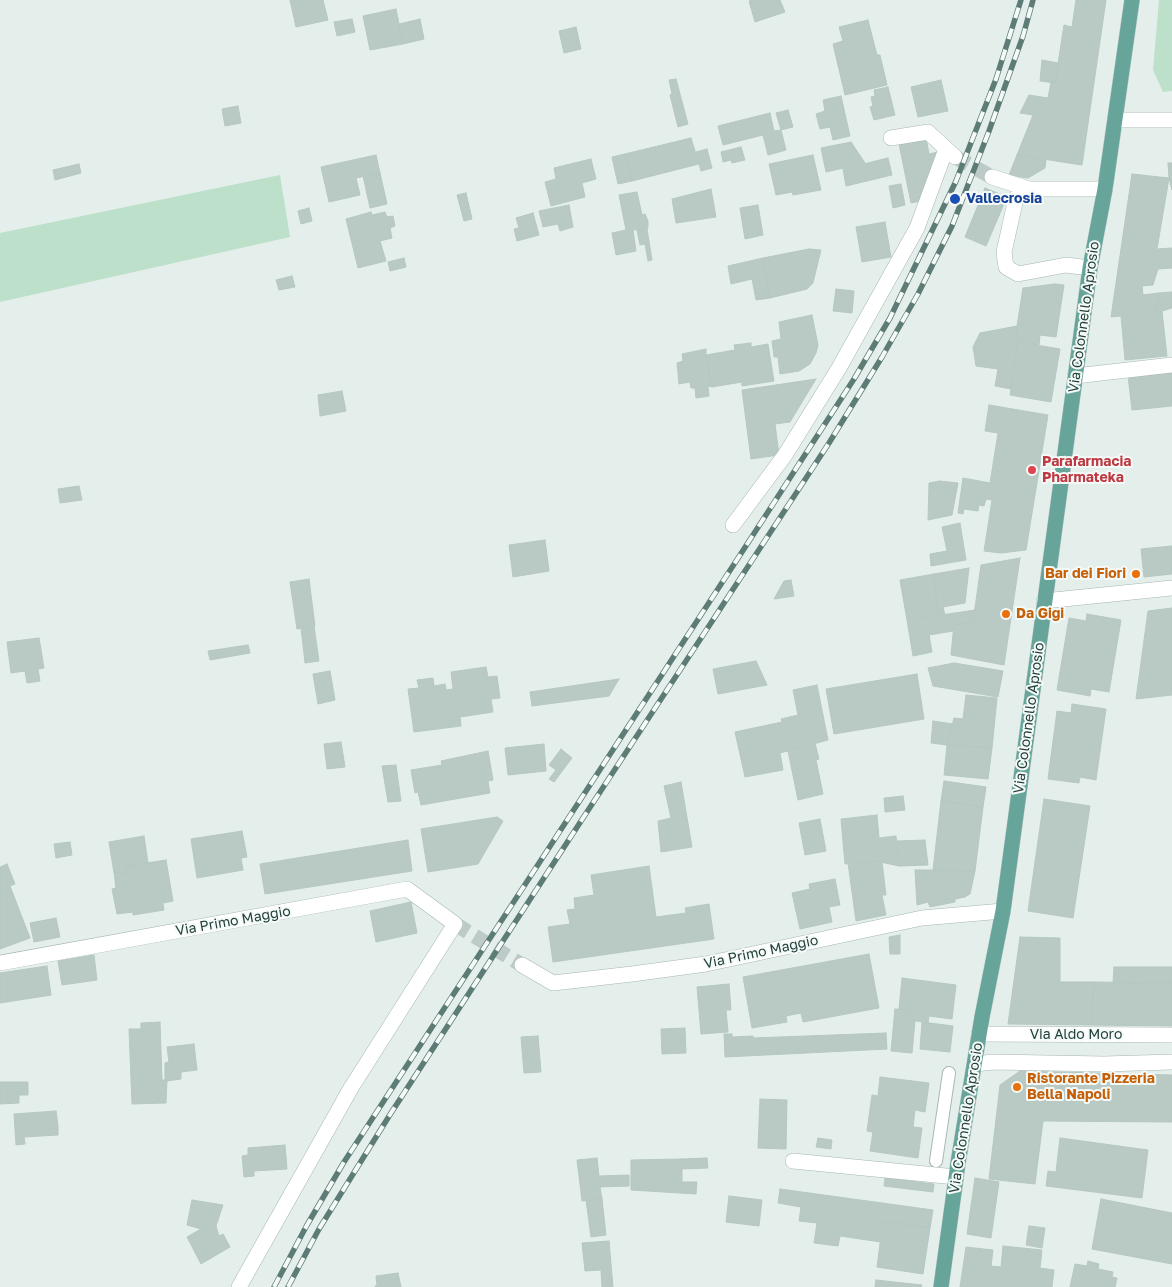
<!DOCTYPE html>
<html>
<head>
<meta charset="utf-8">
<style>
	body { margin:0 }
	canvas { display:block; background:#e4eeeb }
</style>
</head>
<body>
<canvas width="1172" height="1287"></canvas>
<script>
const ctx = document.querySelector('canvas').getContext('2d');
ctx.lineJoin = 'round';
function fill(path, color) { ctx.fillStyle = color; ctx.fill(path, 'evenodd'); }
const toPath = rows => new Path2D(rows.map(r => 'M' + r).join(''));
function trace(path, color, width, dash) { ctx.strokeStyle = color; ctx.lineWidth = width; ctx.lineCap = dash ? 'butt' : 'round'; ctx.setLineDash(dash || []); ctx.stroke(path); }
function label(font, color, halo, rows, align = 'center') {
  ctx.font = font + ' "Golos Text",sans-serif'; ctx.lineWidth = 4; ctx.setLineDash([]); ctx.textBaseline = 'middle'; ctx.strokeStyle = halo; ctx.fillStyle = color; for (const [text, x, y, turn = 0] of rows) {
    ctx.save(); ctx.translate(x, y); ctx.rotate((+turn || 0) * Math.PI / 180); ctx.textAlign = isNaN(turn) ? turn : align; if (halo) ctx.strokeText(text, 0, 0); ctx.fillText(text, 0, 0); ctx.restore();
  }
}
fill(toPath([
	[1159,0,1172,0,1172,91,1163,92,1153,70],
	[280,175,290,237,0,302,0,233]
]), '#bce0c9');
const building = toPath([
	[290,0,323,0,328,20,296,27,290,0],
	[753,0,780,0,785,12,755,22,749,1,753,0],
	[1076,0,1106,0,1082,165,1017,155,1033,115,1020,113,1029,95,1048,98,1051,82,1055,83,1064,25,1072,27,1076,0],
	[396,9,403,44,370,50,363,16,396,9],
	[352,19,355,32,337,36,334,22,352,19],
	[420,19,424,39,403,44,399,24,420,19],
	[868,20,877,55,880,55,887,85,845,95,833,44,843,41,839,27,868,20],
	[576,27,581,49,564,53,559,31,576,27],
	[1042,60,1058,63,1055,83,1040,81,1042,60],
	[676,79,688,124,678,127,670,95,672,94,669,80,676,79],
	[941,80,948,111,918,117,911,87,941,80],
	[888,87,895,115,874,120,870,107,873,106,871,97,875,96,874,90,888,87],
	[841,96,850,136,833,140,830,127,820,129,816,114,825,111,823,100,841,96],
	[238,106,241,123,225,126,222,109,238,106],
	[788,110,793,127,781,130,776,113,788,110],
	[770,113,774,131,781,130,786,150,768,155,763,135,723,145,718,126,770,113],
	[691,138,699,164,632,181,625,154,691,138],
	[926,138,929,154,938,152,921,201,911,203,899,144,926,138],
	[851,142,865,163,826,172,821,148,851,142],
	[741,147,745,160,732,163,731,160,723,162,721,152,741,147],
	[707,149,712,168,701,171,696,152,707,149],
	[625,154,632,181,618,184,612,157,625,154],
	[376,155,380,173,356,178,360,195,329,202,321,167,376,155],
	[813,155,821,190,793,195,792,192,776,195,769,164,813,155],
	[1017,155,1046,160,1045,168,1028,178,1009,175,1017,155],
	[888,158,892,175,846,186,843,169,888,158],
	[591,159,596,179,582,183,585,197,551,206,545,182,556,179,554,168,591,159],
	[1168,163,1172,163,1172,190,1169,178,1168,163],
	[79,164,81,173,55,180,53,170,79,164],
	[380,173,387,204,370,208,363,176,380,173],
	[1132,174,1169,178,1157,249,1172,248,1172,268,1158,269,1153,285,1142,286,1143,295,1159,293,1156,313,1162,311,1167,356,1125,360,1121,316,1111,317,1132,174],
	[901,184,905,205,893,208,889,186,901,184],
	[985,188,1007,197,986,246,965,237,985,188],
	[711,189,716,217,676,223,672,199,711,189],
	[637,192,642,215,645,214,648,221,648,227,647,229,633,230,636,251,616,255,612,233,626,230,619,195,637,192],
	[466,193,472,219,464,221,457,195,466,193],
	[569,205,573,227,560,231,558,224,543,227,539,211,569,205],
	[758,205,763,235,745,239,740,208,758,205],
	[309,208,312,221,301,224,298,211,309,208],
	[371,212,372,215,385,212,387,217,393,216,395,226,390,228,392,238,380,241,386,261,358,268,346,219,371,212],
	[533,213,539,235,517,241,514,229,519,228,516,218,533,213],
	[885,222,891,257,862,262,856,227,885,222],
	[647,229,652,260,648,261,645,244,640,245,637,230,647,229],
	[809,249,821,250,813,283,807,289,770,298,763,258,809,249],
	[404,258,406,267,390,271,388,262,404,258],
	[763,258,770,298,756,300,752,279,731,284,728,266,763,258],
	[292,276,295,287,279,290,276,280,292,276],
	[1055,284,1064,285,1056,337,1040,335,1039,345,1018,342,1017,326,1023,288,1055,284],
	[836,289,854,291,852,313,833,311,836,289],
	[1172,292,1172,308,1156,313,1159,293,1172,292],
	[812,315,818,345,816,353,810,364,799,371,780,374,778,357,774,357,772,341,781,339,779,322,812,315],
	[1017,326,1018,342,1011,389,995,386,998,369,976,366,973,347,980,333,1017,326],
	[1018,342,1060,349,1051,402,1010,395,1018,342],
	[751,343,751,347,768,344,774,381,742,386,742,382,712,387,706,355,735,350,734,345,751,343],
	[706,349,706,355,712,387,708,386,709,396,696,398,695,388,691,388,690,382,679,384,677,363,683,361,682,354,706,349],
	[1172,371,1172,406,1132,410,1128,376,1172,371],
	[816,379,790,422,775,424,779,455,751,459,742,390,816,379],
	[342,391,346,411,320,416,318,395,342,391],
	[989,405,1048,415,1026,550,1001,553,984,551,992,500,986,499,984,506,979,505,978,511,964,509,963,514,958,513,963,478,990,483,998,433,985,431,989,405],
	[940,481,958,483,952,515,928,520,929,483,940,481],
	[79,486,82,500,60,503,58,489,79,486],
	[960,523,966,560,931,566,930,554,947,551,942,527,960,523],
	[545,540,549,571,513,577,509,545,545,540],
	[1172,546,1172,574,1144,577,1141,549,1172,546],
	[1020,558,1004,665,951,655,954,624,973,622,981,565,1020,558],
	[969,568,965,603,943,607,945,615,938,615,934,574,969,568],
	[934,574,938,615,907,620,900,580,934,574],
	[309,579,315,626,297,629,290,582,309,579],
	[791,580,794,596,774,599,784,581,791,580],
	[1172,608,1172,695,1136,699,1148,611,1172,608],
	[975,610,973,622,954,624,953,631,929,635,932,652,913,656,907,620,975,610],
	[1087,614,1121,620,1109,692,1091,689,1090,696,1057,690,1069,618,1086,621,1087,614],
	[314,626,319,661,305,663,301,628,314,626],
	[39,638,44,668,38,669,40,681,27,683,25,671,11,673,7,642,39,638],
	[248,645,250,653,210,660,208,651,248,645],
	[756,661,767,685,718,694,713,669,756,661],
	[954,663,1003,671,998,697,933,686,928,668,954,663],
	[486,667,488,677,497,676,500,698,491,699,493,712,460,717,461,726,414,732,408,689,419,688,417,680,433,678,434,686,445,684,446,690,453,689,451,672,486,667],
	[330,671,335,700,318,704,313,674,330,671],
	[917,674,924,719,834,734,826,689,917,674],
	[619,679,609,696,532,706,530,692,619,679],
	[817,685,828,740,780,753,783,770,745,777,735,732,782,722,781,719,798,715,793,690,817,685],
	[966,695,997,698,992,748,947,745,954,718,963,719,966,695],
	[1072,704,1106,709,1096,780,1080,777,1079,783,1048,779,1057,711,1071,713,1072,704],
	[933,721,953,724,947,745,931,743,933,721],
	[341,742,345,767,327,769,324,744,341,742],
	[815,743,819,759,816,760,823,794,798,800,788,751,815,743],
	[544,744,546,771,508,775,505,748,544,744],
	[947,745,992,748,988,779,944,775,947,745],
	[561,749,572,758,554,782,549,779,556,770,549,765,561,749],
	[488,751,493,780,488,781,490,793,421,805,418,792,415,793,411,770,442,765,441,761,488,751],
	[396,765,401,801,388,802,382,766,396,765],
	[944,781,986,787,983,807,941,801,944,781],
	[681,782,692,847,661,852,658,821,671,818,664,786,681,782],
	[903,796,905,810,885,812,884,798,903,796],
	[1044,799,1090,806,1073,918,1028,911,1044,799],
	[941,801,983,807,975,871,933,870,941,801],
	[877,815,879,838,896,836,899,866,876,861,845,864,841,819,877,815],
	[497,817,503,821,478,864,428,872,421,829,497,817],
	[820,819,826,851,805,855,799,823,820,819],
	[242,831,247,857,241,858,243,870,197,878,191,839,242,831],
	[144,836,148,863,127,866,128,872,114,873,109,842,144,836],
	[408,840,412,871,265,894,260,864,408,840],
	[925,840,928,865,899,866,897,841,925,840],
	[70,842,72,855,56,858,54,844,70,842],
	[166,860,173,901,163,903,164,910,133,915,133,912,117,914,112,889,116,888,114,873,128,872,127,866,166,860],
	[876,861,882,862,886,895,882,895,886,915,856,921,848,863,876,861],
	[7,864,15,884,10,886,30,938,0,949,0,867,7,864],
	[649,866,656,917,686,913,685,908,709,904,714,939,553,962,548,927,570,924,567,910,575,909,574,898,594,895,591,875,649,866],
	[915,870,933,870,975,871,970,894,965,897,955,899,955,902,930,907,928,902,917,905,915,870],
	[835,879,840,905,829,907,832,922,800,929,792,893,810,889,809,884,835,879],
	[411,902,417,933,376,942,370,911,411,902],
	[56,918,60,937,34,942,30,923,56,918],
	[900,935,900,954,890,954,889,937,900,935],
	[1020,937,1060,938,1060,982,1094,982,1091,1025,1008,1024,1020,937],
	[869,954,879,1008,803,1022,801,1013,786,1016,787,1022,752,1028,743,977,869,954],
	[94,955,97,980,62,985,58,961,94,955],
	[47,966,51,995,0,1003,0,973,47,966],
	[1114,967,1172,967,1172,983,1113,983,1114,967],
	[902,978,956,985,952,1019,929,1016,928,1023,911,1020,911,1010,899,1009,902,978],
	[1094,982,1172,983,1172,1026,1091,1025,1094,982],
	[729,984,731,1010,726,1010,728,1032,701,1034,697,987,729,984],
	[895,1009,911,1010,911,1020,915,1021,912,1053,891,1051,895,1009],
	[160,1022,162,1080,165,1080,167,1081,166,1103,132,1104,129,1029,141,1029,141,1023,160,1022],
	[922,1022,953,1026,950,1052,920,1049,922,1022],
	[685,1028,686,1053,662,1054,661,1029,685,1028],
	[886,1033,887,1049,725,1057,724,1034,732,1034,732,1037,753,1036,753,1038,886,1033],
	[538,1036,541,1072,524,1073,521,1037,538,1036],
	[194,1044,197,1070,181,1072,181,1079,167,1081,165,1080,165,1063,169,1062,167,1047,194,1044],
	[1020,1071,1172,1075,1172,1122,1043,1121,1035,1184,989,1179,1000,1085,1020,1071],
	[880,1077,929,1083,925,1112,915,1110,913,1127,922,1128,918,1158,870,1151,873,1132,867,1131,872,1095,878,1096,880,1077],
	[0,1082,28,1082,28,1095,19,1095,19,1103,0,1104,0,1082],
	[760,1099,787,1100,786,1149,758,1148,760,1099],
	[56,1111,58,1126,58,1135,24,1137,25,1144,16,1145,14,1114,56,1111],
	[818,1138,832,1140,831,1149,816,1147,818,1138],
	[1060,1138,1148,1150,1142,1198,1046,1186,1048,1171,1056,1172,1060,1138],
	[285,1145,287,1169,254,1171,254,1176,244,1177,242,1156,248,1155,248,1148,285,1145],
	[597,1158,599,1176,629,1175,629,1186,600,1187,602,1199,582,1201,577,1160,597,1158],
	[707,1158,708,1168,682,1169,682,1159,707,1158],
	[682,1159,682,1182,697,1182,696,1194,631,1190,631,1160,682,1159],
	[885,1178,934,1184,933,1192,884,1186,885,1178],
	[975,1178,999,1182,991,1238,967,1234,975,1178],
	[780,1189,933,1210,930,1228,883,1221,881,1242,840,1236,838,1246,814,1243,817,1223,799,1221,801,1207,778,1203,780,1189],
	[729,1196,762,1200,759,1226,726,1222,729,1196],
	[602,1199,606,1235,591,1237,586,1200,602,1199],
	[1101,1199,1172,1213,1172,1264,1092,1249,1101,1199],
	[192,1200,223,1205,216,1226,219,1236,223,1234,230,1247,201,1264,187,1237,201,1229,187,1225,192,1200],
	[883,1221,930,1228,923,1274,877,1267,883,1221],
	[1029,1226,1045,1228,1042,1248,1026,1245,1029,1226],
	[609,1241,613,1287,602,1287,601,1270,585,1271,582,1243,609,1241],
	[1003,1246,1042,1250,1040,1268,1054,1270,1052,1287,960,1287,966,1247,993,1250,991,1266,1001,1267,1003,1246],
	[1088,1261,1099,1264,1098,1269,1113,1272,1112,1277,1117,1278,1115,1287,1070,1287,1075,1264,1087,1266,1088,1261],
	[398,1273,401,1287,375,1287,375,1286,377,1286,376,1276,398,1273],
	[876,1280,922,1285,921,1287,875,1287,876,1280]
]);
fill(building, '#b9c9c4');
trace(building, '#b6c8c2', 1);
trace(toPath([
	[955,157,992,177],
	[455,924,522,965]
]), '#bdcbc8', 15, [15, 8]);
const pedestrian = toPath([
	[936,1161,949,1073]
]);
const minor = toPath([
	[1115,120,1172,120],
	[891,138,928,132,955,157],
	[992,177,1029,189],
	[1090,268,1066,265,1018,274,1006,267,1004,252,1016,198,1029,189,1105,189],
	[1075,376,1172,365],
	[733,525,785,455,839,368,917,228,946,149],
	[1044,601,1172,588],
	[0,963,407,889,455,924,351,1088,239,1287],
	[522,965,553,983,632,974,706,964,922,918,1003,911],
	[979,1034,1172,1035],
	[975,1064,993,1062,1104,1064,1172,1062],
	[793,1161,956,1177]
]);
const primary = toPath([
	[941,1287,958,1163,982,1017,1003,911,1090,268,1105,189,1132,0]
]);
trace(pedestrian, '#a6b7b3', 14);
trace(minor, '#a6b7b3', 16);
trace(primary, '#c1cac8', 16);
trace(pedestrian, '#fff', 12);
trace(minor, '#fff', 15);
trace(primary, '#67a59a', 15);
const rail = toPath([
	[274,1287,307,1225,344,1162,742,552,854,379,890,318,956,181,996,79,1021,0],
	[288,1287,319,1229,391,1113,583,818,829,443,882,357,918,294,952,226,989,131,1023,36,1033,0]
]);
trace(rail, '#5d7c76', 5.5);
trace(rail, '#f5faf8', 4, [11]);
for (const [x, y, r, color] of [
	[955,199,6,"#1a4fb4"],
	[1032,470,5,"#e0444e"],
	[1136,574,5,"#e8710a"],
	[1006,614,5,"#e8710a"],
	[1017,1087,5,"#e8710a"]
]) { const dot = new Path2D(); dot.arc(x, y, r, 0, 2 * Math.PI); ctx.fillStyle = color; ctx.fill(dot); trace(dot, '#f5faf8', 2); }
label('bold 14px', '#164399', '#f5faf8', [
	["Vallecrosia",966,199]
], 'left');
label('14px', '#22413b', '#f5faf8', [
	["Via Colonnello Aprosio",1084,317,-82],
	["Via Colonnello Aprosio",1029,718,-82],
	["Via Primo Maggio",233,921,-10],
	["Via Primo Maggio",761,952,-12],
	["Via Aldo Moro",1076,1035],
	["Via Colonnello Aprosio",966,1118,-81]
]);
label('bold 14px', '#be3a42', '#f5faf8', [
	["Parafarmacia",1042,462],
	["Pharmateka",1042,478]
], 'left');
label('bold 14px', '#c56008', '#f5faf8', [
	["Bar dei Fiori",1126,574,"right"],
	["Da Gigi",1016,614],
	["Ristorante Pizzeria",1027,1079],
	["Bella Napoli",1027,1095]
], 'left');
</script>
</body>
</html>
